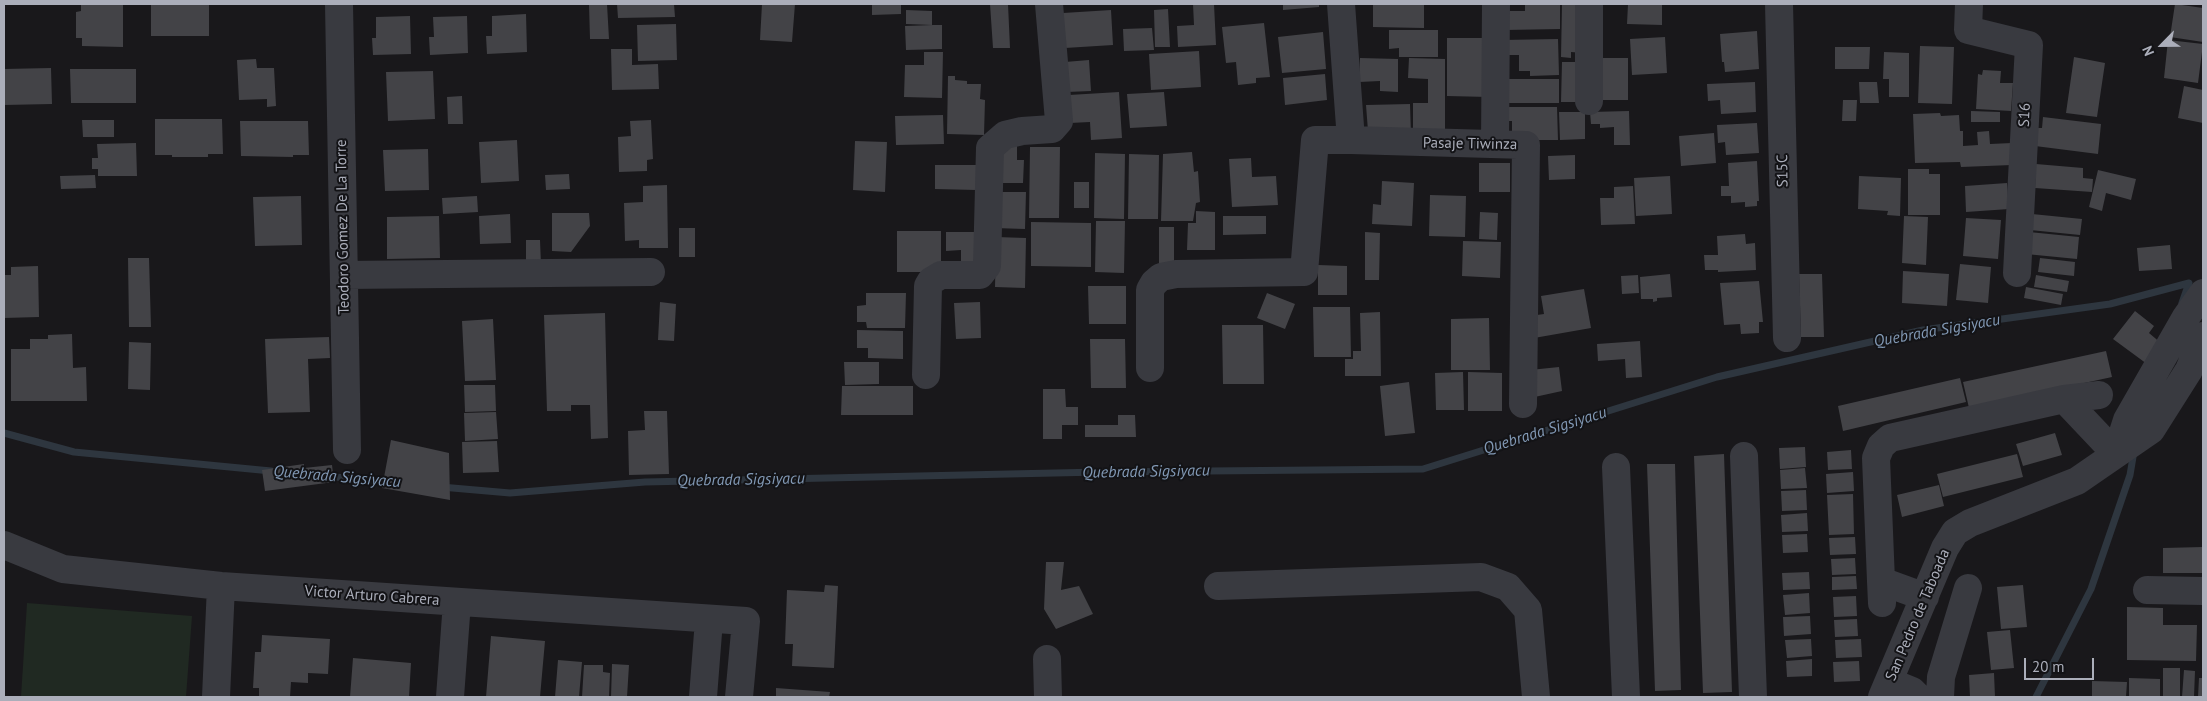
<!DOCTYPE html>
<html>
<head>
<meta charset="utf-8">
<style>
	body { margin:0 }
	#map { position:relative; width:2207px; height:701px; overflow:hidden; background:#19181b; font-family:"PT Sans",sans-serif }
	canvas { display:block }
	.frame { position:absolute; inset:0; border:5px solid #abaeba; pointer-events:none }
	.north { position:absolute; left:2137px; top:20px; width:50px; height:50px; -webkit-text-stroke:4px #131316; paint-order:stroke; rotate:247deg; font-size:14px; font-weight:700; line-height:20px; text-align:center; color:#abaeba }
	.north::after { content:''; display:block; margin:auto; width:18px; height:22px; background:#abaeba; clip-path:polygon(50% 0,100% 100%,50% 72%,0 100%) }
	.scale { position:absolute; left:2024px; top:658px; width:70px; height:22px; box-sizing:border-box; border:2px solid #abaeba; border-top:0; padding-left:6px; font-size:15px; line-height:18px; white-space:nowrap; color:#abaeba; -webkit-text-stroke:4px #131316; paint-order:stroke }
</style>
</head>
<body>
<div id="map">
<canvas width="2207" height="701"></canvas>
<div class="frame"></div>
<div class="north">N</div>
<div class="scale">20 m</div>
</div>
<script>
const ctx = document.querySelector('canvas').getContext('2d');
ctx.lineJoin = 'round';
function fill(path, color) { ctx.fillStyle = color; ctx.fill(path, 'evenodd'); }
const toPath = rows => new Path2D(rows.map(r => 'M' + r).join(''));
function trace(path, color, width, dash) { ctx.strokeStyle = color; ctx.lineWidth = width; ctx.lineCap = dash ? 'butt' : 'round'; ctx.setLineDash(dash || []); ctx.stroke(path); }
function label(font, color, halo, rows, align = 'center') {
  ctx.font = font + ' "PT Sans",sans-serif'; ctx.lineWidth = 4; ctx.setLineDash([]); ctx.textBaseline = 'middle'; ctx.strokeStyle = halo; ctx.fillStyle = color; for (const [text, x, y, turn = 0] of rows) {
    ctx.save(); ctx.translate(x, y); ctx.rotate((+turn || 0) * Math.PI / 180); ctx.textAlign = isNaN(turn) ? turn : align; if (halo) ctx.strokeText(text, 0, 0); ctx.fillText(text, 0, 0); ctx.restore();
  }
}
fill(toPath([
	[27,603,192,616,186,697,21,697]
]), '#202922');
trace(toPath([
	[4,433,74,452,271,471],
	[324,476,391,482],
	[441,487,510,493,645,482,1100,472,1423,469,1717,377,1923,330,2110,304,2189,283,2182,303],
	[2036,697,2091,589,2130,475,2133,457]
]), '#2e363f', 7);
fill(toPath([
	[81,4,123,4,123,47,82,46,82,38,76,38,76,12,81,11],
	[151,4,209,4,209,36,151,36],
	[589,4,607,4,609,39,590,39],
	[617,4,674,4,675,17,618,18],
	[762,4,795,4,792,42,760,40],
	[872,4,901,4,901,14,872,15],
	[990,4,1008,4,1010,48,993,48],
	[1193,4,1214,4,1216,45,1178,47,1177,26,1194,25],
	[1283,4,1319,4,1319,7,1283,10],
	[1373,4,1424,4,1424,28,1373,27],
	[1525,4,1560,4,1560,29,1505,30,1505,11,1525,11],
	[1562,4,1575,5,1575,16,1585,16,1584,53,1571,52,1571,58,1561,57],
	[1628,4,1662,4,1662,25,1627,24],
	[2175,4,2203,8,2203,42,2170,37],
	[1168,9,1170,47,1155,47,1154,10],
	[906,10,932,11,932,25,906,24],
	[1111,10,1113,45,1065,48,1063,13],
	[526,14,527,52,487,54,486,36,492,36,492,16],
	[410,16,411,54,373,55,372,38,376,38,376,17],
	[467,16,468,53,430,55,429,37,434,37,433,17],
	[1264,23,1270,77,1256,78,1256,83,1238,85,1236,62,1226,63,1222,27],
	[676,24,677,60,638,61,637,25],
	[933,25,942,25,942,49,906,50,905,26],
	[1152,28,1154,50,1124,51,1123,29],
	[1389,30,1438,30,1438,57,1399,57,1399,48,1389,49],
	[1757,31,1759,69,1725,72,1724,62,1722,62,1720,34],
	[1323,32,1326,69,1282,73,1278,37],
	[1665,37,1667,73,1632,75,1630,39],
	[1447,38,1488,38,1489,97,1447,96],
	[1558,39,1559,75,1530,76,1530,71,1519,71,1519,55,1502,55,1502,40],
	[2168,40,2203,44,2198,83,2164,78],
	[1920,46,1954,47,1952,104,1918,103],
	[1835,47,1870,47,1869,69,1835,69],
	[611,49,632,49,632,65,658,64,659,89,612,90],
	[1199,51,1201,87,1151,90,1149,54],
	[924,52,943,52,942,98,904,97,905,65,924,65],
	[1884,52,1909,53,1909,97,1889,97,1889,79,1883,79],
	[2074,57,2105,63,2097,117,2066,113],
	[1360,58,1398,59,1398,92,1380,91,1380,81,1359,82],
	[1409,58,1445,59,1445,132,1413,132,1413,103,1428,103,1428,79,1408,78],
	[1598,58,1628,58,1628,100,1598,100],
	[256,59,257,68,274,68,276,106,267,107,267,99,239,100,237,60],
	[1089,60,1091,91,1067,92,1065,62],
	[1562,62,1585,62,1585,102,1561,102],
	[51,68,52,104,4,105,4,69],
	[70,69,136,69,136,103,71,103],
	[1983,70,2001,71,2000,83,2013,83,2011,111,1976,109,1978,74,1982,75],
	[433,71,435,119,388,121,386,72],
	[1325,74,1327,100,1285,105,1283,78],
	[948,76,955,76,955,80,967,81,967,84,981,84,980,99,985,100,984,135,947,134],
	[1502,79,1559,79,1559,103,1502,103],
	[1755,82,1756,112,1721,114,1720,100,1708,101,1707,84],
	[1859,82,1877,82,1879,103,1860,103],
	[2184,86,2203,90,2203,123,2178,118],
	[1119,92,1122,138,1091,140,1090,122,1070,123,1069,95],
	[1164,92,1167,126,1130,128,1127,94],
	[462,96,463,124,448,124,447,97],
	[1843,100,1857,100,1856,121,1842,121],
	[1410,104,1411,135,1368,131,1366,105],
	[1502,107,1557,107,1558,140,1529,140,1512,133,1512,121,1503,121],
	[1629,111,1630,145,1614,145,1614,127,1600,128,1600,124,1591,124,1590,112],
	[1971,111,2000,112,2000,122,1971,122],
	[1559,112,1585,112,1585,139,1560,140],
	[1940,113,1941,116,1959,115,1960,131,1963,131,1963,146,1978,145,1977,132,1989,131,1990,144,2012,143,2012,165,1961,167,1960,162,1915,163,1913,114],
	[943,115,944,144,896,145,895,116],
	[2043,117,2101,124,2098,154,2035,146,2037,128,2042,128],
	[155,119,222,119,223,154,208,154,208,157,172,157,172,155,155,155],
	[82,120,114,120,114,137,83,137],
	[651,120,653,159,647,160,647,171,619,172,618,137,631,136,630,121],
	[240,121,308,121,309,155,293,155,293,157,241,156],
	[1757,123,1759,153,1726,155,1725,142,1718,143,1717,125],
	[1714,133,1716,163,1681,166,1679,136],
	[517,140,519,181,481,183,479,142],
	[855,141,887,142,885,192,853,190],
	[136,143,137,176,98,176,98,169,92,169,92,158,98,158,97,144],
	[998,144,1017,144,1017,160,1024,160,1023,183,997,183],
	[1030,147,1060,147,1059,218,1029,218],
	[428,149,429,190,385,191,383,150],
	[1192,152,1194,172,1198,171,1200,202,1196,203,1193,221,1161,221,1163,154],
	[1095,153,1125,154,1124,219,1094,218],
	[1129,154,1159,155,1158,219,1128,219],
	[1575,155,1575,179,1549,180,1548,156],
	[1251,158,1252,177,1276,176,1278,205,1232,207,1229,159],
	[1757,161,1759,201,1757,201,1757,206,1745,207,1745,202,1731,203,1731,196,1721,196,1721,186,1729,186,1728,163],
	[1479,163,1510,163,1510,192,1479,192],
	[2036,164,2083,168,2083,178,2093,179,2092,192,2035,188],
	[935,165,976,165,976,190,935,189],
	[1908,169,1929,169,1929,174,1940,174,1940,215,1908,215],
	[2098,170,2136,179,2131,200,2106,193,2102,211,2089,207],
	[569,174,570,189,546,190,545,175],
	[95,175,96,188,61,189,60,176],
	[1670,176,1672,214,1636,216,1634,178],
	[1859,176,1901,178,1900,216,1887,215,1888,211,1858,209],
	[1382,181,1414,183,1412,226,1372,224,1373,204,1381,205],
	[1074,182,1089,182,1089,208,1074,208],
	[2007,183,2009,209,1966,212,1965,186],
	[667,185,668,248,639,248,639,240,625,241,624,203,643,202,643,186],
	[1633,186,1635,224,1601,225,1600,198,1614,198,1614,187],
	[995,192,1026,192,1025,229,994,228],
	[1430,195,1466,196,1465,237,1429,236],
	[301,196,302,245,255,246,253,197],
	[477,196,478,212,443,214,442,198],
	[1196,211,1215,212,1215,250,1187,250,1188,223,1196,223],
	[1480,212,1498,213,1497,240,1479,239],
	[552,213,589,213,590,226,571,252,552,251],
	[510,214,511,243,480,244,479,216],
	[2032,214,2082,219,2080,235,2030,230],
	[439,216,440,258,387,259,387,217],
	[1223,216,1266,216,1266,234,1223,235],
	[1904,216,1928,217,1926,265,1902,263],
	[1966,218,2001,220,1998,259,1963,256],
	[1096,221,1125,221,1124,273,1095,272],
	[1031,222,1091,223,1091,267,1031,266],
	[1159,227,1174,227,1174,266,1159,265],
	[679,228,695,228,695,257,679,257],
	[897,231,941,231,941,272,897,272],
	[946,232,976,232,976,274,961,274,961,250,946,251],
	[1365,232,1380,233,1379,280,1365,280],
	[2029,232,2079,237,2077,259,2026,254],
	[1745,234,1746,244,1755,243,1756,270,1718,272,1718,270,1705,270,1704,255,1718,255,1717,236],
	[996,237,1026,238,1025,288,995,287],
	[526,240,540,240,541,264,526,264],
	[1463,241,1501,242,1500,278,1462,276],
	[2170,245,2172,269,2139,271,2137,248],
	[128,258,149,258,151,327,129,327],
	[2040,258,2075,262,2074,276,2038,272],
	[1960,264,1991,267,1988,303,1956,300],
	[1318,265,1347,266,1347,295,1318,295],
	[38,266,39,317,4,318,4,275,11,275,11,267],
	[1903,271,1949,274,1947,306,1902,303],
	[1670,274,1672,297,1657,298,1657,301,1653,302,1653,299,1641,299,1640,277],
	[1799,274,1822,274,1824,337,1801,337],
	[1638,275,1639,293,1622,294,1621,276],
	[2036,275,2069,281,2067,292,2034,287],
	[1759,281,1763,322,1759,322,1759,333,1741,334,1740,324,1724,325,1720,283],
	[1088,286,1126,286,1126,324,1089,324],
	[2026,287,2063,294,2061,305,2024,298],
	[1584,289,1591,328,1534,338,1530,316,1544,314,1541,296],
	[866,293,906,293,905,328,867,328,866,322,857,322,857,306,866,305],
	[1267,293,1295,304,1285,329,1257,318],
	[660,302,676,304,674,341,658,340],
	[980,302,981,338,956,339,954,303],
	[1313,307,1350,307,1351,357,1314,357],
	[2135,311,2154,326,2149,333,2162,344,2147,364,2113,339],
	[1380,312,1381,376,1345,376,1345,359,1353,359,1353,351,1361,351,1360,313],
	[605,313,608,438,591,439,590,405,571,405,571,411,547,411,544,315],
	[1489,318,1490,370,1451,370,1451,319],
	[493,319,496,380,465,381,462,321],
	[1222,325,1263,325,1264,384,1223,384],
	[857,330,903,331,903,359,868,358,868,348,857,348],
	[72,334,73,368,86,367,87,401,11,401,11,349,30,349,30,339,48,339,48,335],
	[329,337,330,358,308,359,310,412,268,413,265,339],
	[1090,339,1125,339,1126,388,1091,388],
	[1640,341,1642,377,1626,378,1625,359,1598,361,1597,344],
	[129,342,151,343,150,390,128,389],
	[2106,351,2112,377,1969,408,1963,382],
	[844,362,879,362,879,384,845,385],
	[1559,367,1562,391,1530,398,1530,370],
	[1463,372,1464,410,1436,410,1435,373],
	[1468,372,1502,373,1502,411,1468,411],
	[1960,378,1966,402,1843,431,1838,406],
	[1409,382,1415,433,1385,436,1380,386],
	[464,385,495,385,496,411,465,412],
	[842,386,913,386,913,415,841,415],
	[1043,389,1065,389,1066,407,1078,407,1078,425,1062,425,1062,439,1043,439],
	[644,411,667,411,669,474,629,475,628,431,645,430],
	[496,412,498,439,465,441,464,413],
	[1118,415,1135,415,1136,437,1085,437,1085,425,1118,425],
	[2055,433,2062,455,2023,466,2016,444],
	[391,440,449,453,450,500,382,488],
	[497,441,499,472,463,473,462,442],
	[1805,447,1806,467,1780,469,1779,448],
	[1851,450,1852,469,1828,470,1827,452],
	[1724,454,1732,692,1703,693,1694,456],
	[2017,454,2023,477,1943,497,1937,474],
	[304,464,304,468,332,465,334,482,265,491,262,470],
	[1647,464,1675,464,1681,690,1655,691],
	[1805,468,1807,488,1781,489,1780,470],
	[1853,472,1854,491,1827,493,1826,474],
	[1939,485,1944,506,1902,517,1897,495],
	[1806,490,1807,510,1782,511,1781,491],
	[1853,494,1854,534,1829,535,1827,495],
	[1807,513,1808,531,1782,532,1781,515],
	[1807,534,1808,552,1783,553,1782,535],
	[1855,537,1856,554,1830,555,1829,538],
	[2203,547,2203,573,2163,573,2163,548],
	[1855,558,1856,574,1832,575,1831,559],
	[1046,562,1064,562,1061,590,1079,586,1093,614,1056,629,1044,609],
	[1809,572,1810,589,1783,590,1782,573],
	[1856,576,1857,589,1832,590,1832,577],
	[825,585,838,586,834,668,792,666,793,644,785,644,787,590,824,592],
	[2023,585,2027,627,2001,629,1997,587],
	[1809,593,1810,613,1785,615,1783,595],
	[1856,596,1857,616,1834,617,1833,597],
	[2127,607,2163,608,2163,625,2197,625,2196,661,2127,660],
	[1810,616,1811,634,1784,636,1783,617],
	[1857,619,1858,636,1835,637,1834,620],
	[2010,630,2014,668,1991,670,1987,632],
	[262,635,330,639,328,674,308,673,308,683,291,682,290,697,259,697,259,688,253,688,255,652,261,652],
	[491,636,545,641,540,697,486,697],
	[1811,639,1812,656,1787,658,1785,640],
	[1861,639,1862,657,1836,658,1835,640],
	[353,658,411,663,409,697,350,697],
	[1812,659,1812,676,1787,677,1786,661],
	[558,660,582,662,579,697,555,697],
	[1859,661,1860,681,1834,682,1833,662],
	[612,664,629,665,627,697,611,697],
	[584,665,603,665,603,672,610,673,609,697,582,697],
	[2163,668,2180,668,2180,697,2163,697],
	[2184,670,2195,671,2194,697,2182,697],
	[1994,673,1995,697,1970,697,1969,675],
	[2129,678,2160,679,2160,697,2129,697],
	[2199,678,2203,678,2203,697,2198,697],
	[2092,681,2127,682,2126,697,2092,697],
	[776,688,830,692,829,697,776,697]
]), '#434347');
trace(toPath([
	[339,4,347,450],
	[1341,4,1351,140,1526,145,1523,404],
	[1589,4,1589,101],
	[1779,4,1787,338],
	[1969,4,1968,30,2029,45,2017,273],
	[1495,144,1496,4],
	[344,275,651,272],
	[1150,368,1150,290,1154,283,1161,277,1176,274,1304,272,1315,140,1351,140],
	[926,375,928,286,931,281,941,275,980,275,987,266,990,148,1005,135,1022,131,1052,129,1059,121,1049,4],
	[2064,399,2116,454],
	[2116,454,2127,420,2186,317,2203,293],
	[1744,456,1753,697],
	[1616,467,1626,697],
	[4,545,63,569,221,586,746,621,739,697],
	[1881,581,1876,458,1881,446,1890,438,2064,399,2099,395],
	[1218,586,1481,577,1508,587,1528,610,1536,697],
	[2147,590,2203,591],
	[1882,603,1881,581,1925,597],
	[1047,659,1048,697],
	[1890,682,1912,691,1918,697],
	[216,697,221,586],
	[450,697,457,602],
	[703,697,709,620],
	[1882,697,1945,548,1955,532,1970,523,2077,481,2151,430,2189,370,2203,336],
	[1940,697,1941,677,1968,588]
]), '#393a40', 28);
label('15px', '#abaeba', '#131316', [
	["S16",2025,115,-87],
	["Pasaje Tiwinza",1470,144,1],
	["S15C",1783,171,-91],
	["Teodoro Gomez De La Torre",343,227,-91],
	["Victor Arturo Cabrera",372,596,4],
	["San Pedro de Taboada",1918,615,-67]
]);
label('italic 16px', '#8299b5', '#131316', [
	["Quebrada Sigsiyacu",1937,331,-10],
	["Quebrada Sigsiyacu",1545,431,-17],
	["Quebrada Sigsiyacu",1146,472,-1],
	["Quebrada Sigsiyacu",337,477,5],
	["Quebrada Sigsiyacu",741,480,-1]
]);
</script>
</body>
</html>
